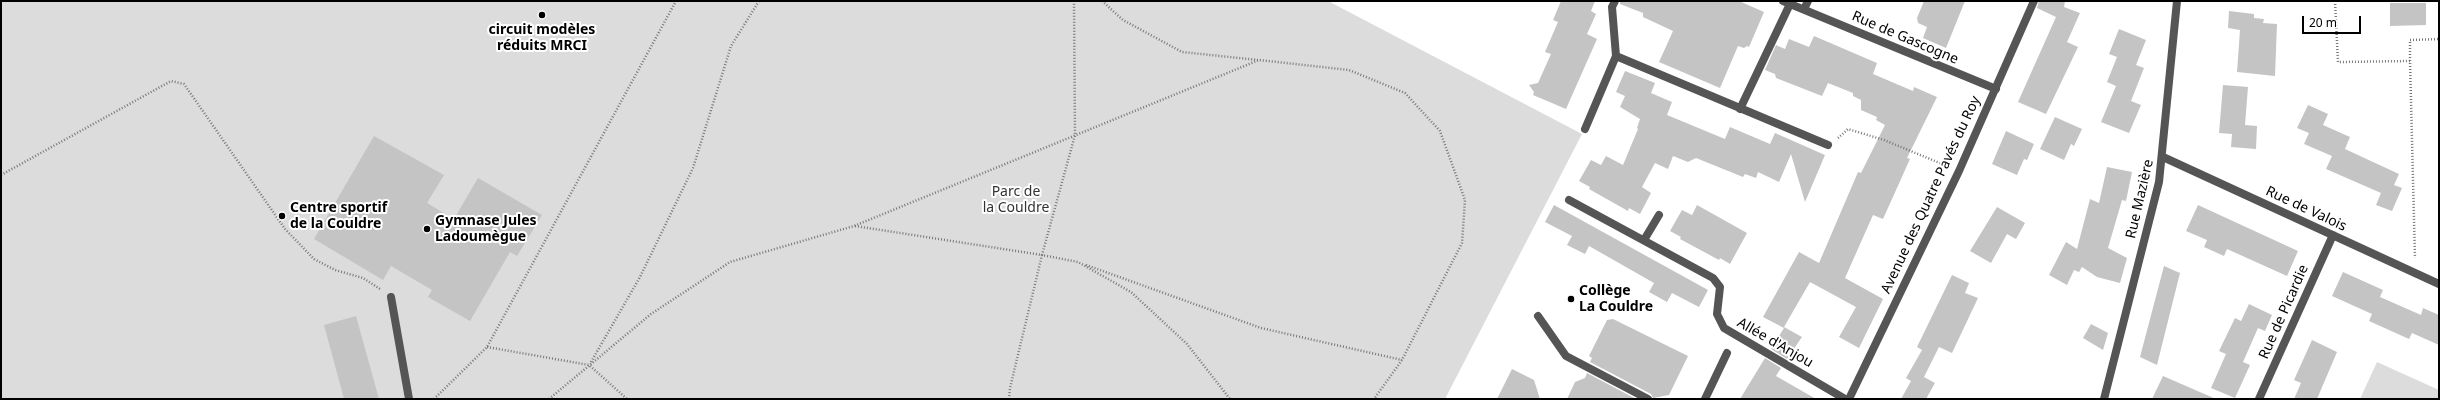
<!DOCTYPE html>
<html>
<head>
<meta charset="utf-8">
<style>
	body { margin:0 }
	#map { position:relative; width:2440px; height:400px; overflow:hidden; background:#fff; font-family:"Noto Sans",sans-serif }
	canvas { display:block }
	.frame { position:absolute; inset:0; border:2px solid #000; pointer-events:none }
	.scale { position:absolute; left:2302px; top:16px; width:59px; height:18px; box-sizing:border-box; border:2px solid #000; border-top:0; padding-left:5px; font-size:12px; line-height:14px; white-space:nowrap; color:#000; -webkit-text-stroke:3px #fff; paint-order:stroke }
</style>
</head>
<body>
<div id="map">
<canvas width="2440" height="400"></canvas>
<div class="frame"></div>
<div class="scale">20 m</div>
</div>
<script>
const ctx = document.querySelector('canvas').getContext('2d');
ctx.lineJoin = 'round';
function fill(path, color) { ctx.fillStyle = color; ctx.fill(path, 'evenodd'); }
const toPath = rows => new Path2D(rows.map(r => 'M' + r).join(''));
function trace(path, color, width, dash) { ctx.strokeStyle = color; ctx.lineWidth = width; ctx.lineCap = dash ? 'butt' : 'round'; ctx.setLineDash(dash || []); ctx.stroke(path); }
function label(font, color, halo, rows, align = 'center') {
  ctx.font = font + ' "Noto Sans",sans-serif'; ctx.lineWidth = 4; ctx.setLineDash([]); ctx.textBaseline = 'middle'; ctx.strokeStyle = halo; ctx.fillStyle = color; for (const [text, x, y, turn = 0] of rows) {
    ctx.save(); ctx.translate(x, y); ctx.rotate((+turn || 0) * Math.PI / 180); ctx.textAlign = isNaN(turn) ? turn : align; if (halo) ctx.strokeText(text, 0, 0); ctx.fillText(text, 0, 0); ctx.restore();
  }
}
fill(toPath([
	[1,1,1328,1,1582,134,1445,399,1,399],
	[2377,362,2439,390,2439,399,2360,399]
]), '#dcdcdc');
fill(toPath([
	[1561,1,1595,1,1591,11,1596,14,1587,34,1597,39,1566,109,1533,95,1534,92,1529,85,1538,83,1551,54,1545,52,1558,22,1553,20],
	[1620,1,1739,1,1764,12,1749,47,1747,46,1744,48,1738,46,1720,88,1659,62,1673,31,1643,17,1643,13,1620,4],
	[1924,1,1965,1,1946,48,1923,38,1927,27,1918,23,1917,18],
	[2039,1,2065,1,2064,7,2080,13,2067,42,2078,47,2046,114,2018,102,2056,17,2037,8],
	[2390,3,2426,3,2426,25,2390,26],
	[2229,11,2254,14,2254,18,2264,19,2263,23,2277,24,2275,76,2237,72,2240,30,2228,28],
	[2119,29,2146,40,2136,65,2144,68,2131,101,2141,105,2129,133,2101,122,2116,86,2107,82,2117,57,2109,54],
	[1814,36,1877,63,1873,74,1913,91,1914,87,1937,97,1907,158,1910,159,1883,219,1873,215,1845,278,1883,299,1859,348,1839,337,1856,307,1810,282,1784,327,1802,337,1787,359,1771,349,1784,328,1763,317,1799,252,1819,263,1858,172,1861,173,1885,125,1876,120,1877,117,1861,110,1861,100,1853,96,1853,93,1828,83,1822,96,1776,78,1775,74,1765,70,1776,45,1785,49,1789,39,1809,47],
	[1625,71,1655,83,1651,93,1672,102,1667,115,1725,139,1730,127,1770,144,1775,133,1825,155,1805,202,1791,154,1779,182,1758,172,1756,178,1745,174,1743,177,1696,158,1688,162,1673,156,1668,169,1655,163,1642,187,1651,193,1640,214,1629,208,1628,211,1589,189,1590,187,1579,181,1591,160,1601,165,1606,156,1623,165,1638,129,1637,128,1640,119,1620,107,1625,96,1616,92],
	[2223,85,2248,87,2245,125,2257,126,2256,149,2231,147,2232,134,2219,133],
	[2308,105,2328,114,2323,125,2350,137,2345,149,2399,174,2394,185,2402,188,2392,211,2376,205,2381,193,2326,169,2332,156,2304,144,2309,133,2297,128],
	[2055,117,2082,129,2074,146,2071,144,2064,160,2040,149],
	[2006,131,2034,144,2027,160,2024,159,2017,175,1992,164],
	[374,136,444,175,427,203,454,219,478,178,542,215,517,256,510,252,470,321,428,297,432,290,391,266,383,280,314,239],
	[2107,167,2132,172,2126,201,2122,200,2108,248,2127,258,2120,283,2097,277,2082,267,2079,272,2074,270,2067,285,2049,275,2066,242,2077,249,2090,199,2099,203],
	[1554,205,1708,290,1699,307,1672,293,1667,302,1649,292,1654,283,1589,246,1585,254,1567,245,1572,236,1545,222],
	[1697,205,1747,233,1730,264,1720,258,1719,260,1680,239,1681,237,1670,231,1682,210,1692,215],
	[2198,205,2298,251,2287,276,2227,249,2224,256,2204,247,2207,240,2186,231],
	[1997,207,2025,223,2016,239,2007,234,1991,263,1970,251],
	[2164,266,2180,273,2157,365,2140,357],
	[2343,272,2383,290,2380,297,2421,315,2423,308,2439,315,2439,345,2412,333,2409,339,2369,321,2372,314,2332,296],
	[1952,275,1969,283,1965,293,1978,298,1952,353,1939,347,1924,377,1935,383,1926,399,1901,399,1911,381,1906,378,1922,350,1917,347],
	[2249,304,2272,315,2265,331,2258,328,2243,362,2250,365,2235,398,2211,388,2226,354,2219,351,2235,318,2241,321],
	[356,316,379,399,344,399,324,325],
	[1613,319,1688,356,1669,395,1653,398,1651,394,1590,362,1592,358,1589,356,1607,320],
	[2091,324,2108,333,2103,350,2083,338],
	[2312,340,2337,352,2317,399,2294,399,2301,383,2294,380],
	[1765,358,1781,368,1776,376,1816,399,1740,399],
	[1512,369,1534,380,1540,399,1497,399],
	[1587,373,1636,399,1567,399,1575,382,1585,378],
	[2163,376,2216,399,2152,399]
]), '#c4c4c4');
trace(toPath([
	[1102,1,1123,20,1182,52,1258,60],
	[2335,1,2338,62,2410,61,2415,258],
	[2410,61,2410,40,2439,39],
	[1838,138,1848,129,1884,140,1947,166],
	[1,175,171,81,184,84,285,229,314,259,335,270,363,278,380,289],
	[855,226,1042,255,1075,135,1074,1],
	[1086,265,1261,328,1402,360],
	[487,347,589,365,627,399],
	[591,362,640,277,693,168,731,46,759,1],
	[434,399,487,347,676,1],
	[549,399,651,314,730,262,854,226,1259,60,1349,70,1405,93,1440,131,1465,200,1462,243,1402,360,1374,399],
	[1009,399,1010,388,1042,255,1078,262,1131,292,1187,344,1230,399]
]), '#777', 2.5, [1, 2]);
trace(toPath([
	[391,297,409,399],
	[1538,316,1566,356,1648,399],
	[1705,399,1727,353]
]), '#555', 8);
trace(toPath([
	[1783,1,1996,89],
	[1804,9,1808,1],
	[1616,56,1828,145],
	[1740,109,1790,4],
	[1585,129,1616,56,1612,7,1615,1],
	[2163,157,2439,284],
	[1569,200,1713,278,1720,287,1717,314,1724,328,1845,399],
	[1644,240,1659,215],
	[2104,399,2159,182,2177,1],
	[2259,399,2333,235]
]), '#555', 8);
trace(toPath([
	[1849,399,1959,171,2034,1]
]), '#555', 8);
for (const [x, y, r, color] of [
	[542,15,4,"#000"],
	[282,216,4,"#000"],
	[427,229,4,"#000"],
	[1571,299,4,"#000"]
]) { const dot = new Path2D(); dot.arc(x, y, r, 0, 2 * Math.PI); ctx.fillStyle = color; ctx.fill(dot); trace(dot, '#fff', 1.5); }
label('bold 14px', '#000', '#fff', [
	["circuit modèles",542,30,"center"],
	["réduits MRCI",542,46,"center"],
	["Centre sportif",290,208],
	["de la Couldre",290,224],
	["Gymnase Jules",435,221],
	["Ladoumègue",435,237],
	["Collège",1579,291],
	["La Couldre",1579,307]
], 'left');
label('14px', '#000', '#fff', [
	["Rue de Gascogne",1905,38,23],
	["Avenue des Quatre Pavés du Roy",1931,195,-65],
	["Rue Mazière",2140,199,-77],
	["Rue de Valois",2306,209,25],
	["Rue de Picardie",2284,312,-66],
	["Allée d'Anjou",1775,343,30]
]);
label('14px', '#333', '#fff', [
	["Parc de",1016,192],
	["la Couldre",1016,208]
]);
</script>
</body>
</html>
